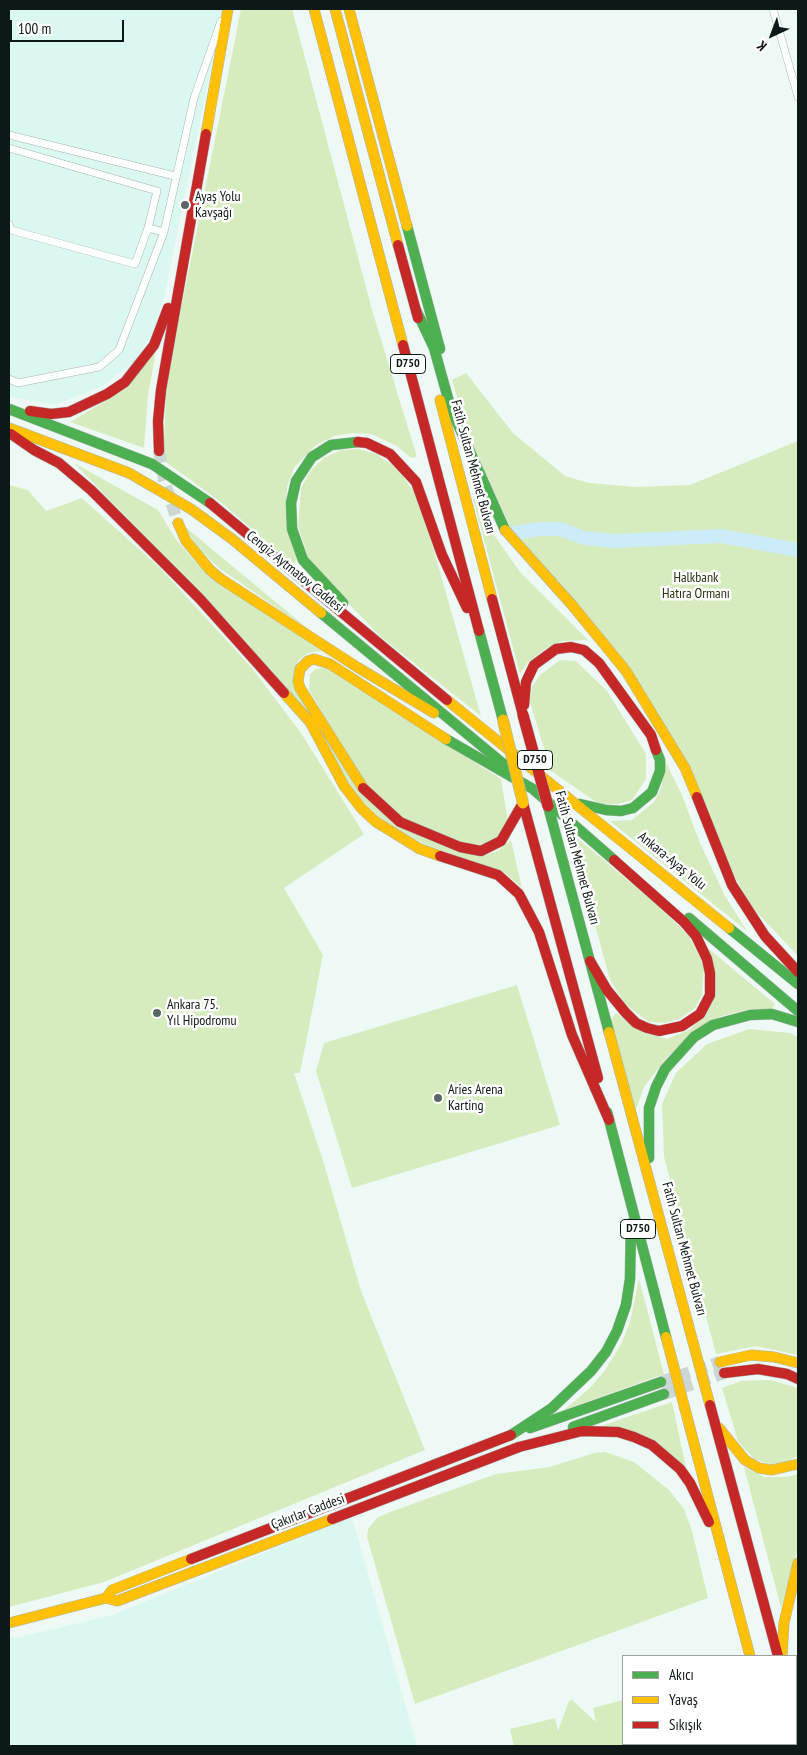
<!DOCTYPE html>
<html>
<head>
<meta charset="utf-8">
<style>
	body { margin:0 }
	#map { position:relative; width:807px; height:1755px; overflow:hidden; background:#eef9f6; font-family:"PT Sans Narrow",sans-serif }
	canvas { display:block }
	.frame { position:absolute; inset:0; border:10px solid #0c1916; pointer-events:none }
	.legend { position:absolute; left:622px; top:1655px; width:175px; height:90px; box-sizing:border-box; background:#fff; border:1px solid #9ea3a2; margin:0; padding:6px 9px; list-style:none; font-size:15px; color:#0c1916 }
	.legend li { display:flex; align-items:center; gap:10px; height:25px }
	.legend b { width:25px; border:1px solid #9ea3a2 }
	.north { position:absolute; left:747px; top:10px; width:50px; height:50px; -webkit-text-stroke:4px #fff; paint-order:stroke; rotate:223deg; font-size:14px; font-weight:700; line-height:20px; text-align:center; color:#0c1916 }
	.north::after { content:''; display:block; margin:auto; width:18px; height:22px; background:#0c1916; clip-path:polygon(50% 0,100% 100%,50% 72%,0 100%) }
	.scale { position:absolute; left:10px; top:20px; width:114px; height:22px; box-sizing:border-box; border:2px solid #0c1916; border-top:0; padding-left:6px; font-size:15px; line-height:18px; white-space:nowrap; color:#0c1916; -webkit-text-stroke:4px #fff; paint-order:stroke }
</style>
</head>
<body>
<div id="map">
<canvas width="807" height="1755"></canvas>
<div class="frame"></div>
<ul class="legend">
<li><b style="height:6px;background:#4caf50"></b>Akıcı</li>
<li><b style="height:6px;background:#ffc107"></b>Yavaş</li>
<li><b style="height:6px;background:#c62828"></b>Sıkışık</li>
</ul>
<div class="north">K</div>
<div class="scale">100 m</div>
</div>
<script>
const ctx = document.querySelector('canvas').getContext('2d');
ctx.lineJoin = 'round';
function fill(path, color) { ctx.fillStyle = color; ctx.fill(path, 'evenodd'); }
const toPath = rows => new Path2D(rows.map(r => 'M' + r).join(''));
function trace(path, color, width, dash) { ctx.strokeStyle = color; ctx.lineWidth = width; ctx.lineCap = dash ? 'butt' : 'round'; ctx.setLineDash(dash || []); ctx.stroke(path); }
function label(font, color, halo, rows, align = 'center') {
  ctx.font = font + ' "PT Sans Narrow",sans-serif'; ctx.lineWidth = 5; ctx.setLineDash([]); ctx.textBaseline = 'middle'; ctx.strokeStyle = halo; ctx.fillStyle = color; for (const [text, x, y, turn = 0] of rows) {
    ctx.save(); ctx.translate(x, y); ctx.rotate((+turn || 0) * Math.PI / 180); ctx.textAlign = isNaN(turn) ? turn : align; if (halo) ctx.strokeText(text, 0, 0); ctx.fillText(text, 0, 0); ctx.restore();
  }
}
fill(toPath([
	[9,9,223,9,164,298,152,334,134,362,101,387,54,405,9,397],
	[352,1517,417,1746,9,1746,9,1637,20,1637,112,1615]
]), '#dbf8f0');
fill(toPath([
	[241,9,292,9,372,310,417,457,411,458,397,446,371,434,353,433,335,436,316,445,294,468,287,487,286,525,297,559,293,565,222,503,163,460,167,379],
	[156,350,148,396,144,448,70,422,104,402],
	[466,373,513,433,565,476,589,483,636,487,690,485,798,441,798,956,751,906,734,875,690,768,547,573,511,529,468,434,452,380],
	[358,449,376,454,397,468,414,492,422,509,481,716,381,637,337,592,308,557,298,526,301,488,311,470,324,458,341,450],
	[74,463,158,510,177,541,201,568,322,651,308,653,298,661,293,676,381,812,486,855,498,851,511,840,522,888,505,873,424,844,383,820,363,802,231,625],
	[9,485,28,490,46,511,82,498,160,568,251,667,301,733,364,834,284,888,323,955,300,1073,294,1073,325,1167,361,1291,425,1450,104,1582,9,1607],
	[472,495,492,532,520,572,588,640,563,641,545,649,528,662,520,674],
	[184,526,312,632,219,568,198,548],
	[560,660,576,661,607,691,646,754,646,779,632,800,618,804,599,804,551,771,530,702,532,687,540,675],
	[322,668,331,670,501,779,508,821,502,833,485,845,466,844,403,818,363,782,309,690,310,674,316,669],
	[662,754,682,795,700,843,725,896,747,931,610,821,632,820,654,802,662,786],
	[570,832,655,903,689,936,704,965,702,995,695,1008,679,1019,665,1023,649,1022,625,1004,610,980],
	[709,949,775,1004,772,1009,745,1010,719,1017,702,1027,668,1056,644,1087,635,1112,610,1021,616,1013,644,1033,667,1039,689,1030,706,1013],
	[517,985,560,1125,352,1188,316,1071,324,1043],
	[749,1029,790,1033,798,1037,798,1355,756,1346,716,1354,664,1157,662,1104,676,1073,707,1044],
	[639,1279,664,1374,564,1410,590,1388,605,1370,621,1344,630,1322],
	[771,1380,798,1388,798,1456,777,1466,754,1459,738,1441,722,1388,741,1381],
	[672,1402,687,1472,669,1453,595,1428],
	[605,1452,634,1462,669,1490,684,1509,692,1531,708,1598,415,1704,367,1537,368,1529,372,1524,377,1518,390,1512,496,1474,550,1467,594,1453],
	[744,1467,765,1477,787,1477,798,1474,798,1548,781,1608],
	[572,1700,596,1722,593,1708,623,1700,624,1744,622,1746,514,1746,510,1729,555,1718,558,1731,569,1701]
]), '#d7ecbe');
trace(toPath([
	[514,533,540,529,560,529,584,538,613,541,721,536,798,550]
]), '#ccecfa', 14);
trace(toPath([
	[159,451,164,480,178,523],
	[661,1382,720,1362],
	[664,1394,724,1373]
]), '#ccd7d4', 12, [12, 6]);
const street = toPath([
	[773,9,798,97],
	[9,135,175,176],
	[9,148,157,191,148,228,135,264,11,230,9,224],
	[148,228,164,232],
	[9,379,18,383,99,367,119,350,164,232,194,98,221,21]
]);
const fast = toPath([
	[407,226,440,349],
	[416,310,434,348,451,409,505,530],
	[9,409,152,464,210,503],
	[343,603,303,560,292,529,291,503,296,481,312,457,331,445,358,442],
	[321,613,512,771],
	[479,631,503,720],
	[446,739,533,789,614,860],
	[580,804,606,810,621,811,633,808,652,792,660,771,660,760,656,750],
	[548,806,609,1032],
	[689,918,798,1011],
	[729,928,798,984],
	[607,1112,666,1337],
	[649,1158,649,1108,656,1087,665,1069,694,1037,713,1025,750,1015,772,1014,798,1022],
	[573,1427,664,1394],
	[530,1428,661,1382],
	[511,1435,552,1408,591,1371,606,1352,617,1331,626,1305,630,1279,631,1223]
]);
const slow = toPath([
	[314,9,403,345],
	[335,9,398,245],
	[349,9,407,226],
	[206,134,228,9],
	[440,400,492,599],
	[9,428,129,473,191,509,232,539,321,613],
	[178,523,186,541,210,570,221,579,357,667,434,713],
	[505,530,572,605,626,671,685,768,697,797],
	[284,693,310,722,344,786,361,808,376,822,420,849,440,856],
	[447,700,729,928],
	[363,788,300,688,298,681,300,669,308,661,314,659,330,664,446,739],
	[609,1032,710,1405],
	[666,1337,750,1656],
	[720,1362,751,1355,774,1357,798,1363],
	[719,1428,745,1460,759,1468,772,1470,798,1464],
	[191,1559,112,1590,106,1598,117,1601,332,1519],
	[9,1623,106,1598],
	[782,1656,784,1623,798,1563]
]);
const jam = toPath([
	[398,245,418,318],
	[403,345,479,631],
	[30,411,51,414,69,412,107,394,125,382,154,345,168,308],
	[11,434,34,450,59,463,91,490,200,599,284,693],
	[358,442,367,443,390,454,416,482,442,555,467,608],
	[159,451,158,421,161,390,206,134],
	[210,503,447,700],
	[492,599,523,715],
	[524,705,526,682,534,665,556,649,571,647,584,650,599,663,651,735,656,750],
	[363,788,400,822,460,847,481,851,501,841,523,803],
	[697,797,732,885,765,936,798,972],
	[523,803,598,1078],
	[440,856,498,875,519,894,539,932,572,1035,609,1120],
	[590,961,607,990,625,1012,636,1023,647,1028,659,1031,682,1026,700,1014,710,995,710,973,707,959,696,936,684,922,614,860],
	[724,1373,758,1369,787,1374,798,1379],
	[710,1405,778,1656],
	[519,1447,582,1431,618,1432,634,1437,652,1445,680,1469,690,1483,709,1522],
	[332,1519,519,1447],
	[191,1559,511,1435],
	[796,1723,798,1732],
	[773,1744,774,1746]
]);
trace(street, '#a8b3b0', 8);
trace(fast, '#a8b3b0', 11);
trace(slow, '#a8b3b0', 11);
trace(jam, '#a8b3b0', 11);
trace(street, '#fcfefe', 7);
trace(fast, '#4caf50', 10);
trace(slow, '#ffc107', 10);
trace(jam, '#c62828', 10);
const slowBridge = toPath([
	[503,720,523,803]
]);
const jamBridge = toPath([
	[523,715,548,806]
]);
trace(slowBridge, '#a8b3b0', 12, []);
trace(jamBridge, '#a8b3b0', 12, []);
trace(slowBridge, '#ffc107', 11);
trace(jamBridge, '#c62828', 11);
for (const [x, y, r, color] of [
	[185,205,5,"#5b6764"],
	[157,1013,5,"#5b6764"],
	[438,1098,5,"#5b6764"]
]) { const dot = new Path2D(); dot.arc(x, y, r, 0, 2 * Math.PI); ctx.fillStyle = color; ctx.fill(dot); trace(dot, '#fff', 2); }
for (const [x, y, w] of [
	[408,364,35],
	[535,760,35],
	[638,1229,35]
]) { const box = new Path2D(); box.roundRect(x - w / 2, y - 9.5, w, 19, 4); ctx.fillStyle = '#fff'; ctx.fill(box); trace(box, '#0c1916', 1); }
label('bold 12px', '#0c1916', null, [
	["D750",408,364],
	["D750",535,760],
	["D750",638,1229]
]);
label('14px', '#0c1916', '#fff', [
	["Ayaş Yolu",195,197],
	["Kavşağı",195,213],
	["Ankara 75.",167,1005],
	["Yıl Hipodromu",167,1021],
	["Aries Arena",448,1090],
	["Karting",448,1106]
], 'left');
label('14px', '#0c1916', '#fff', [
	["Fatih Sultan Mehmet Bulvarı",473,467,75],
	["Cengiz Aytmatov Caddesi",295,572,39],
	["Fatih Sultan Mehmet Bulvarı",577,858,75],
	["Ankara-Ayaş Yolu",672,861,39],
	["Fatih Sultan Mehmet Bulvarı",684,1249,75],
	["Çakırlar Caddesi",308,1512,-21]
]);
label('14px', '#27330c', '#fff', [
	["Halkbank",696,578],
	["Hatıra Ormanı",696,594]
]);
</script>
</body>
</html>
